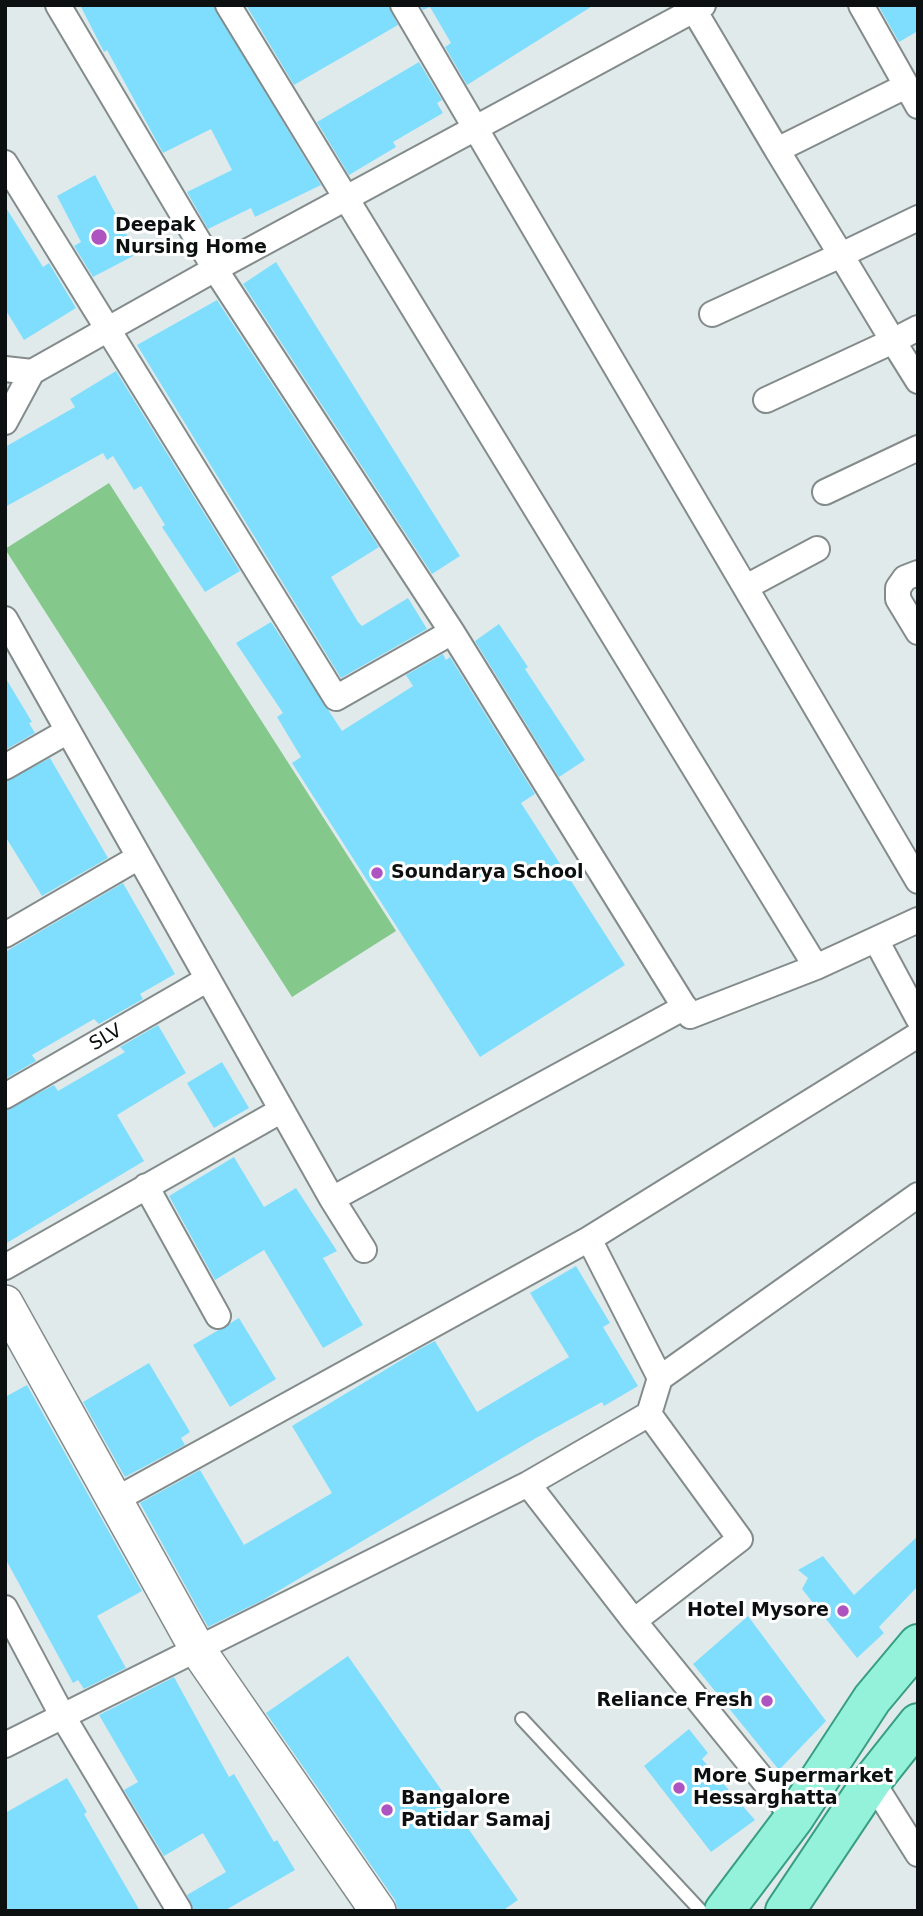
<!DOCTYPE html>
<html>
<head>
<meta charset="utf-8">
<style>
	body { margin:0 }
	#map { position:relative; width:923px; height:1916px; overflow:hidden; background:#e1eaea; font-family:"DejaVu Sans",sans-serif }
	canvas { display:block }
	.frame { position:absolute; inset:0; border:7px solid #0d1010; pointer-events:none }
</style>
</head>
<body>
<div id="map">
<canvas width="923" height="1916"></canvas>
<div class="frame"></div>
</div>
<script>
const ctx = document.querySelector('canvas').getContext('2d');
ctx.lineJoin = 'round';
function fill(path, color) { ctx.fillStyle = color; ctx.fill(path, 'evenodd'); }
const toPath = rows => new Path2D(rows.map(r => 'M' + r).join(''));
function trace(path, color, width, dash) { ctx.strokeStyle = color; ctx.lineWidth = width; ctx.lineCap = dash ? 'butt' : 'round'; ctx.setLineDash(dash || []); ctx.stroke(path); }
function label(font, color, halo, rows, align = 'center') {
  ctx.font = font + ' "DejaVu Sans",sans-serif'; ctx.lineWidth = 6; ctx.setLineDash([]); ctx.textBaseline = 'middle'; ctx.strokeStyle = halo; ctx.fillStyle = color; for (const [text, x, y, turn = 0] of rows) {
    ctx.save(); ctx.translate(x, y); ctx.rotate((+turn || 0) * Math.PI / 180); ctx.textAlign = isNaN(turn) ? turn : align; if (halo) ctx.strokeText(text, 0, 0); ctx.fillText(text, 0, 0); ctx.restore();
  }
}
fill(toPath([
	[109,483,396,931,292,997,5,549]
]), '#84c88c');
fill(toPath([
	[80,5,213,5,321,185,255,217,251,208,208,229,187,192,232,170,211,129,163,153,107,50,104,52],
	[246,5,388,5,398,25,294,85],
	[420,5,594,5,467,85,445,47,451,43,430,7,423,10],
	[878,5,918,5,918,31,899,42],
	[419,62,442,100,437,103,443,113,393,142,396,147,349,175,317,122],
	[95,175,137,254,93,277,74,246,81,242,57,196],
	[5,206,43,267,49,263,76,308,24,340,5,309],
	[276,262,460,556,432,574,243,284],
	[217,300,379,547,331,577,358,622,362,626,408,598,427,629,341,678,137,345],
	[116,371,240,571,205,592,162,527,165,525,141,486,134,490,113,456,107,460,103,453,5,507,5,447,75,407,70,399],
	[271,622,342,731,413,686,406,675,443,654,446,660,450,657,535,794,521,803,625,965,480,1057,292,763,301,757,277,717,283,713,236,643],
	[499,624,528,667,525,669,585,760,559,777,475,641],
	[5,677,32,722,29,723,35,733,5,750],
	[50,758,108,858,42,896,5,836,5,782],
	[123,883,175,974,140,994,143,999,99,1024,94,1019,32,1055,36,1061,5,1079,5,952],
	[158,1025,186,1073,117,1115,144,1161,5,1244,5,1111,54,1085,58,1091,125,1052,120,1047],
	[222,1062,249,1108,214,1128,187,1083],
	[234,1157,264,1207,296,1188,337,1251,323,1258,363,1325,323,1348,264,1250,215,1280,169,1196],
	[576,1266,610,1323,603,1327,638,1386,604,1406,602,1402,536,1438,263,1600,208,1627,140,1503,200,1470,244,1545,332,1493,292,1426,418,1350,435,1341,477,1412,569,1357,530,1293],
	[239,1318,276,1379,230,1407,193,1345],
	[149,1363,190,1432,181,1438,185,1445,125,1477,83,1402],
	[27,1385,142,1591,97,1616,126,1668,84,1689,78,1680,73,1683,5,1558,5,1397],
	[918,1536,918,1586,879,1627,884,1633,857,1658,802,1589,808,1578,798,1570,823,1556,854,1595],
	[748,1616,826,1721,779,1770,693,1664],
	[348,1656,518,1900,502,1911,398,1911,395,1900,266,1713],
	[174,1677,229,1777,234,1774,274,1842,277,1840,295,1870,224,1911,194,1911,187,1895,226,1872,203,1833,164,1856,124,1790,138,1782,99,1715],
	[689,1729,708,1753,702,1759,755,1820,711,1852,644,1766],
	[67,1778,87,1812,84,1814,140,1911,5,1911,5,1813]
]), '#7fdefe');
const lane = toPath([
	[522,1719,701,1911]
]);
const street = toPath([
	[58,5,215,269,452,632,690,1016,816,967],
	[228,5,816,967,918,920],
	[403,5,918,881],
	[691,5,777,150,906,86],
	[861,5,918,106],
	[777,150,841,255,918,218],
	[5,163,336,698,452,632],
	[712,314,841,255,893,341,918,328],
	[5,369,32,372],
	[766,400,893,341,918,381],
	[5,422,32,372,215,269,703,5],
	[825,492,918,448],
	[918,573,905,578,898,588,898,599,918,632],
	[746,587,817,549],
	[5,619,332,1199,685,1007],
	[5,767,68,731],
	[5,935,139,857],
	[876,940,918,1018],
	[5,1096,208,979],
	[146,1186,218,1316],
	[332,1199,364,1250],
	[5,1267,282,1110],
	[660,1378,918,1195],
	[528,1484,634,1621,794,1818],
	[115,1500,589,1239,918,1035],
	[5,1608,62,1715,179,1910],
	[634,1621,740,1539,649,1414],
	[5,1745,528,1484,649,1414,660,1378,589,1239],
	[872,1781,918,1854]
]);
const secondary = toPath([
	[5,1303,198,1650,378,1911]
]);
const primary = toPath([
	[724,1911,794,1818,872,1699,918,1644],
	[785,1911,872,1781,918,1723]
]);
trace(lane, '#838b8b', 16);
trace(street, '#838b8b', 28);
trace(secondary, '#838b8b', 38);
trace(primary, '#379e84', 42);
trace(lane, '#fff', 12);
trace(street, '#fff', 24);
trace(secondary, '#fff', 35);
trace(primary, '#95f2da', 38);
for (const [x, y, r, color] of [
	[99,237,9,"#ae54c1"],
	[377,873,7,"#ae54c1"],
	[843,1611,7,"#ae54c1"],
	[767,1701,7,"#ae54c1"],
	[679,1788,7,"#ae54c1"],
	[387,1810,7,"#ae54c1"]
]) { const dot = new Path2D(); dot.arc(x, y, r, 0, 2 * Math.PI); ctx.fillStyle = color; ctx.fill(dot); trace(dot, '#fff', 2.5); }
label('bold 19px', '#0d1010', '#fff', [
	["Deepak",115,226],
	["Nursing Home",115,248],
	["Soundarya School",391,873],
	["Hotel Mysore",829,1611,"right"],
	["Reliance Fresh",753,1701,"right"],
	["More Supermarket",693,1777],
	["Hessarghatta",693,1799],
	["Bangalore",401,1799],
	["Patidar Samaj",401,1821]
], 'left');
label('19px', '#0d1010', '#fff', [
	["SLV",106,1038,-30]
]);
</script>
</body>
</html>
